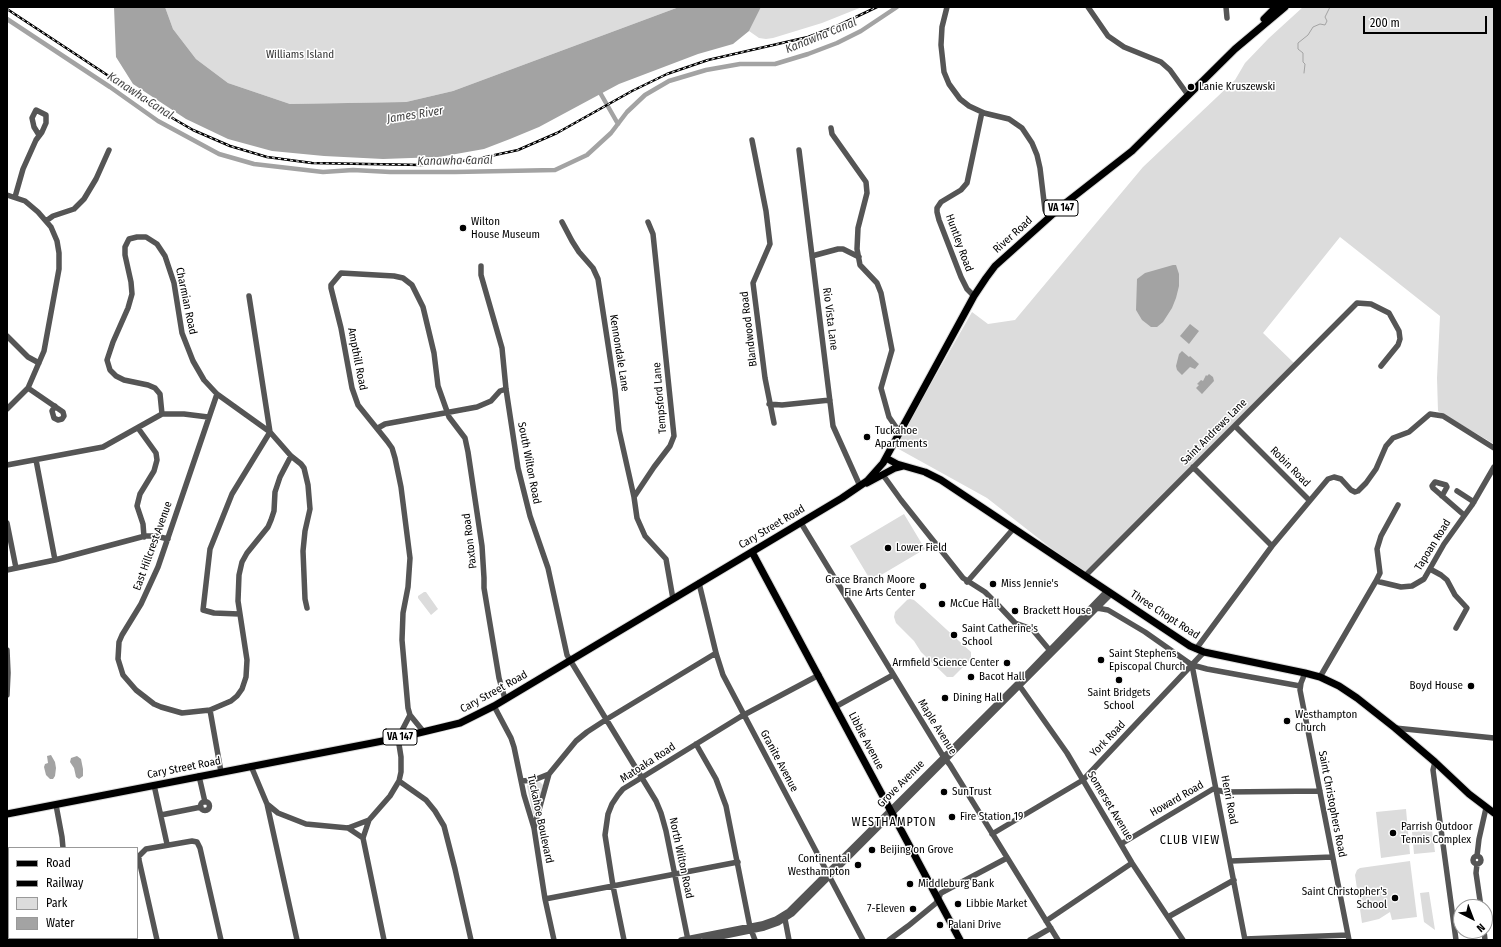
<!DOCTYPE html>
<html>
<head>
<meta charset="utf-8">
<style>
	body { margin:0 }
	#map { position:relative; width:1501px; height:947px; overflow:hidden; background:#fff; font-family:"Fira Sans Condensed",sans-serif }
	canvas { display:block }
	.frame { position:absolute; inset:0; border:8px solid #000; pointer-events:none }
	.legend { position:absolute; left:8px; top:847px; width:130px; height:92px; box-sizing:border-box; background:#fff; border:1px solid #999; margin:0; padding:5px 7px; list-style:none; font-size:12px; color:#000 }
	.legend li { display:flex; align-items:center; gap:8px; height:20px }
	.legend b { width:20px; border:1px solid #999 }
	.north { position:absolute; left:1453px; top:899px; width:40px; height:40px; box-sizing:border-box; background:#fff; border:1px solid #999; border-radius:50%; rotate:138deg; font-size:11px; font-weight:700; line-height:16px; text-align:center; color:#000 }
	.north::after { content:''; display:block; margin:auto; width:14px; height:18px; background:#000; clip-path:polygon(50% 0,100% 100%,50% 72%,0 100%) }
	.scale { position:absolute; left:1363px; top:16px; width:124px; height:18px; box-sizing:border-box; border:2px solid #000; border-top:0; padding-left:5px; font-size:12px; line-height:14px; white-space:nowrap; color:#000; -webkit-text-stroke:3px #fff; paint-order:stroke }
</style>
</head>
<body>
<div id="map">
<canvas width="1501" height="947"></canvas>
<div class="frame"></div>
<ul class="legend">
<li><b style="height:5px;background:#000"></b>Road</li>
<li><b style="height:5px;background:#000"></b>Railway</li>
<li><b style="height:11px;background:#dcdcdc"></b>Park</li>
<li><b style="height:11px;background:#a3a3a3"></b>Water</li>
</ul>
<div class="north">N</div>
<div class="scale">200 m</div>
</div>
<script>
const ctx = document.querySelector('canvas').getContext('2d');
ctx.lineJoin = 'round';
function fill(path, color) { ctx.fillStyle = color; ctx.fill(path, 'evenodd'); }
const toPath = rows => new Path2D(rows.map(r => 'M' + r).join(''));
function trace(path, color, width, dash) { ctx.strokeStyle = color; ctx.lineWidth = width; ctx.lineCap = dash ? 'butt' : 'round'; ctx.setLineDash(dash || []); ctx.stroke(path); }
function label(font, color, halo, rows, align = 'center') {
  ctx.font = font + ' "Fira Sans Condensed",sans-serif'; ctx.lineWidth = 3; ctx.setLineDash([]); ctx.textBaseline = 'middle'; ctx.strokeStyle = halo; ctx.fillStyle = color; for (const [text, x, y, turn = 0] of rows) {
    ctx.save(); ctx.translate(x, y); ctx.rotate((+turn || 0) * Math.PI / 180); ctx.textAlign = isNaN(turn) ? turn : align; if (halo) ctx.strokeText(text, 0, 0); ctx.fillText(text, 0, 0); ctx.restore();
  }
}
fill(toPath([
	[165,7,679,7,453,91,406,102,290,104,228,83,196,59,173,29],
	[761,7,862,7,822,23,773,38,766,39,759,38,749,31],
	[1303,7,1494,7,1494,444,1438,411,1437,378,1440,316,1340,237,1263,333,1294,363,1084,574,987,498,895,447,972,312,988,324,1015,320,1143,167,1235,80,1245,63,1269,38],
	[904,514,925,549,871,581,850,546],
	[424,592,426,592,438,609,431,615,418,598,418,596],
	[910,599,914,600,921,606,971,652,971,659,953,677,947,677,921,652,914,641,896,623,894,617,895,612,907,600],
	[540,782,543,785,536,814,533,814,527,786,529,783],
	[1406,809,1410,854,1381,858,1376,812],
	[1432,830,1435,852,1414,854,1412,832],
	[1410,861,1417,917,1392,920,1390,912,1379,919,1362,923,1355,875,1357,870,1360,868],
	[1429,892,1435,930,1424,922,1420,893]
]), '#dcdcdc');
fill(toPath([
	[114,7,165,7,173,29,196,59,228,83,290,104,406,102,453,91,679,7,761,7,749,31,733,44,698,54,619,84,539,127,510,139,484,149,439,157,383,159,324,156,272,151,228,139,186,119,133,84,116,57],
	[1173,265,1176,265,1179,274,1179,286,1176,298,1172,308,1163,322,1157,327,1151,327,1142,320,1136,310,1137,279,1145,273],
	[1190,324,1199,331,1189,344,1180,336],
	[1182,351,1189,357,1190,356,1199,364,1195,369,1190,367,1182,375,1177,370,1176,366,1179,354],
	[1209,374,1213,377,1214,381,1202,394,1196,388,1199,385,1197,384,1201,380,1203,381,1206,375,1207,376],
	[51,755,55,762,56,768,55,776,53,779,50,779,46,775,44,767,45,764,48,763,47,756],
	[77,756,81,759,83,769,83,776,79,779,76,777,74,768,70,762,71,758]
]), '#a3a3a3');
trace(toPath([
	[1304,73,1305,64,1303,62,1303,53,1298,49,1298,43,1308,35,1313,27,1320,24,1325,25,1327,21,1325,17,1330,7]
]), '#a3a3a3', 1);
trace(toPath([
	[7,19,110,87,158,121,219,154,254,164,323,172,353,170,390,172,455,172,555,170,587,155,611,133,627,112,645,95,669,81,706,70,740,64,775,64,808,54,837,43,861,31,897,7],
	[598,89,618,124]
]), '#a3a3a3', 4.5);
const major = toPath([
	[1264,19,1276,7],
	[886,458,897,464,925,472,941,480,1190,646,1204,652,1305,673,1320,677,1339,686,1357,698,1395,728,1435,762,1469,794,1494,813],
	[867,483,895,468,903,466],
	[752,552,960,940],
	[7,814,398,738,460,723,494,706,842,498,867,481,883,463,974,296,986,278,995,266,1063,205,1132,151,1235,49,1285,7]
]);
trace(major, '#dbdbdb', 9);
trace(toPath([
	[947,7,942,27,941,45,944,72,949,84,960,99,969,106,984,113,1009,119,1022,128,1032,143,1037,155,1040,168,1045,210,1049,218],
	[1088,7,1108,36,1124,47,1161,62,1170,70,1188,95],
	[1226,7,1227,18],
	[831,128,832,134,866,182,867,193,858,228,857,249,860,265,877,283,881,293,892,350,881,388,889,417,900,433],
	[752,140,766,211,770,244,753,283,765,378,774,423],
	[799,150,833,426,860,486],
	[7,195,25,201,38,212,51,227,57,241,59,253,59,269,44,351,28,388,7,409],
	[15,197,23,169,36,140,42,132,46,123,46,115,36,110,32,118,34,127,39,135],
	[46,221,53,216,74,209,84,199,96,179,109,150],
	[562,222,572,241,579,252,593,268,598,279,615,390,619,430,634,497],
	[648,222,653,234,674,436,670,446,654,467,634,497,637,518,645,536,666,559,673,599],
	[812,256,838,249,843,249,859,257],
	[481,266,481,275,502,348,506,389,518,468,530,516,548,568,567,655,656,801,661,813,666,831,688,940],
	[249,296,270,432],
	[974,296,967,289,961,277,939,220,937,212,937,208,941,202,961,190,967,183,982,112],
	[7,336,28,357,39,363],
	[28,388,63,412,64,416,62,419,58,420,54,418,52,411,55,406],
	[217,394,158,567,141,604,122,635,119,642,118,659,123,675,136,690,154,704,161,707,182,713,210,710,231,701,237,696,242,689,246,677,247,660,238,601,239,575,242,562,247,553,268,527,271,520,274,511,275,492,280,477,291,456],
	[769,404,782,405,830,400],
	[162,414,160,394,155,388,148,385,124,380,116,376,110,370,107,360,113,342,128,308,132,294,131,282,125,255,125,247,129,239,137,237,146,237,157,244,165,256,174,283,182,333,193,361,204,380,217,394,270,432,291,456,301,464,304,468,308,485,310,509,305,531,303,551,305,599,307,608],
	[1235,426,1309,500],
	[138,428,156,453,157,460,154,471,140,494,137,506,143,524,144,537],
	[378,428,385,424,477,407,491,401,500,391,506,389],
	[36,460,55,560],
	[7,465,103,447,162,414,184,414,208,417],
	[1193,467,1272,546],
	[883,475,901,500,963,578,985,592,999,606,1015,623,1032,629,1052,653],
	[1457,491,1474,502],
	[1442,496,1447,487,1446,485,1435,482,1432,486,1433,488,1464,515],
	[7,523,16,568],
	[801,523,943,756,950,765,1058,940],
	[1430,569,1441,575,1447,580,1455,595,1467,608,1456,628],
	[7,570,55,560,145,536,156,536,168,539],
	[1085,576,1357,303,1371,304,1389,313,1399,331,1400,339,1398,345,1381,366],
	[1376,581,1380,573,1377,549,1381,536,1398,505],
	[967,582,1014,528],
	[699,583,716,653,723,675,863,940],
	[1097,608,1108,610,1145,632,1192,665,1207,669,1300,686],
	[239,614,214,613,203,610,210,549,232,494,270,432],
	[1196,649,1272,546,1328,479,1334,477,1341,479,1351,490,1355,492,1358,491,1366,483,1376,469,1386,446,1393,438,1409,432,1430,414,1443,416,1494,448],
	[7,650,8,673,7,695],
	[1192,665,1245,940],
	[1305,673,1301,683,1300,690,1349,940],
	[1320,677,1376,581,1401,587,1412,586,1424,579,1444,544,1472,505,1494,467],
	[1019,685,1067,753,1132,863,1183,940],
	[494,706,511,738,514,747,524,795,534,828,545,899,554,940],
	[835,707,893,675],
	[210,710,221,772],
	[1395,728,1494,738],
	[423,731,410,715,408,708,402,640,403,613,408,587,410,558,401,487,395,458,392,448,387,441,358,405,352,388,341,328,331,288,331,285,341,273,394,276,403,278,412,285,423,307,434,353,438,386,449,417,465,438,468,452,482,546,484,578,484,588,499,678,505,699],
	[696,744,716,779,726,806,750,927,755,940],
	[1435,762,1433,770,1456,940],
	[251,766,267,804,278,813,306,824,348,828,369,820,390,796,399,781,401,772,401,757,398,738,410,715],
	[199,776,205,802],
	[399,781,426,800,435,811,444,826,455,869,471,940],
	[522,781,534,780,549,774],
	[154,785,167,844],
	'200.5 806a4.5 4.5 0 1 1 9 0a4.5 4.5 0 1 1-9 0Z',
	[267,804,297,940],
	[56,805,62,837,63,848],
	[161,815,201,807],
	[369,820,363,838,384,940],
	[348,828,363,838],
	[534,828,549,774,576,741,587,732,607,719,716,653],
	[992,834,1083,780,1204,652],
	[1121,844,1213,789,1225,792,1320,791],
	[1477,856,1479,839,1486,808],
	'1473 860a4 4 0 1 1 8 0a4 4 0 1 1-8 0Z',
	[1231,861,1332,857],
	[1477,864,1476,873,1481,907],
	[545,899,738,862],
	[7,902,9,902],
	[1168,917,1234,880],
	[785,919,789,940],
	[1046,921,1132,863],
	[7,922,9,935],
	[1484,931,1485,940],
	[85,938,85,940],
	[1245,939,1348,935],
	[157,940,139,860,139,856,146,849,192,841,197,842,200,848,221,940],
	[624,940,613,886,605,835,608,814,612,804,618,795,623,789,641,778,740,717,819,675],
	[681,940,762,924,776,919,789,911,1018,683,1107,591],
	[705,940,764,928,778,923,792,914,1111,594],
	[889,940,908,926,936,903,941,893,1007,858],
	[1030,940,1051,928]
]), '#555', 5.5);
trace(major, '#000', 7);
const rail = toPath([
	[7,9,174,119,193,130,230,146,267,157,312,163,422,165,472,160,518,150,557,133,632,91,667,74,708,60,808,37,837,26,877,7]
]);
trace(rail, '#000', 2.5);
trace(rail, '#fff', 1, [3]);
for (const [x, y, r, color] of [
	[1191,87,4,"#000"],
	[463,228,4,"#000"],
	[867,437,4,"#000"],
	[888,548,4,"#000"],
	[993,584,4,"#000"],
	[923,586,4,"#000"],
	[942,604,4,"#000"],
	[1015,611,4,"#000"],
	[954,635,4,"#000"],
	[1101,660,4,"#000"],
	[1007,663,4,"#000"],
	[971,677,4,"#000"],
	[1119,680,4,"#000"],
	[1471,686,4,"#000"],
	[945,698,4,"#000"],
	[1287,721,4,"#000"],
	[944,792,4,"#000"],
	[952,817,4,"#000"],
	[1393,833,4,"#000"],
	[872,850,4,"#000"],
	[858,865,4,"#000"],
	[910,884,4,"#000"],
	[1395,898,4,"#000"],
	[958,904,4,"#000"],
	[913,909,4,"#000"],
	[940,925,4,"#000"]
]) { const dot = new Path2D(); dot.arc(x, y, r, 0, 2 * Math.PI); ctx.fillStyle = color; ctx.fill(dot); trace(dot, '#fff', 1.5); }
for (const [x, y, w] of [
	[1061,208,34],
	[400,737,34]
]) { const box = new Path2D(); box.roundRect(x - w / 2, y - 8, w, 16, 3); ctx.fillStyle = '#fff'; ctx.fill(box); trace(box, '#000', 1); }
label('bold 10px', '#000', null, [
	["VA 147",1061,208],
	["VA 147",400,737]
]);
label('11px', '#333', '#fff', [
	["Williams Island",300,55]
]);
label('11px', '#000', '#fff', [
	["Lanie Kruszewski",1199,87],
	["Wilton",471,222],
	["House Museum",471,235],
	["Tuckahoe",875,431],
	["Apartments",875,444],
	["Lower Field",896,548],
	["Grace Branch Moore",915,580,"right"],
	["Fine Arts Center",915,593,"right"],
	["Miss Jennie's",1001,584],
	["McCue Hall",950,604],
	["Brackett House",1023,611],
	["Saint Catherine's",962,629],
	["School",962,642],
	["Saint Stephens",1109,654],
	["Episcopal Church",1109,667],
	["Armfield Science Center",999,663,"right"],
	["Bacot Hall",979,677],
	["Boyd House",1463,686,"right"],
	["Saint Bridgets",1119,693,"center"],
	["School",1119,706,"center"],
	["Dining Hall",953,698],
	["Westhampton",1295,715],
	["Church",1295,728],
	["SunTrust",952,792],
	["Fire Station 19",960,817],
	["Parrish Outdoor",1401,827],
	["Tennis Complex",1401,840],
	["Beijing on Grove",880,850],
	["Continental",850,859,"right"],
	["Westhampton",850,872,"right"],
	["Middleburg Bank",918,884],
	["Saint Christopher's",1387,892,"right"],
	["School",1387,905,"right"],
	["Libbie Market",966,904],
	["7-Eleven",905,909,"right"],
	["Palani Drive",948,925]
], 'left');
label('11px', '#000', '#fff', [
	["River Road",1013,235,-42],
	["Huntley Road",959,243,70],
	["Charmian Road",186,301,78],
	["Rio Vista Lane",830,319,83],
	["Blandwood Road",749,329,-97],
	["Kennondale Lane",619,353,81],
	["Ampthill Road",357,359,79],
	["Tempsford Lane",660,398,-95],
	["Saint Andrews Lane",1214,432,-45],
	["South Wilton Road",529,463,79],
	["Robin Road",1290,467,45],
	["Cary Street Road",772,527,-31],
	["Paxton Road",470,541,-97],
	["Tapoan Road",1433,545,-58],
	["East Hillcrest Avenue",153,546,-70],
	["Three Chopt Road",1165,615,33],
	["Cary Street Road",494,692,-29],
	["Maple Avenue",937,727,58],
	["York Road",1108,739,-46],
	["Libbie Avenue",866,741,62],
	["Granite Avenue",779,761,62],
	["Matoaka Road",648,763,-33],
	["Cary Street Road",184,768,-11],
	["Grove Avenue",901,784,-45],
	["Howard Road",1177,799,-30],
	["Henri Road",1229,800,79],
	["Saint Christophers Road",1332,804,79],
	["Somerset Avenue",1110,806,59],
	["Tuckahoe Boulevard",540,819,78],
	["North Wilton Road",681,858,78]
]);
label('italic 12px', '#444', '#fff', [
	["Kanawha Canal",821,36,-22],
	["Kanawha Canal",140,96,33],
	["James River",415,115,-9],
	["Kanawha Canal",455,161,-1]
]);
ctx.letterSpacing = '1px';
label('12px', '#000', '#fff', [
	["WESTHAMPTON",894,823],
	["CLUB VIEW",1190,841]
]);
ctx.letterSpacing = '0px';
</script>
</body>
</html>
